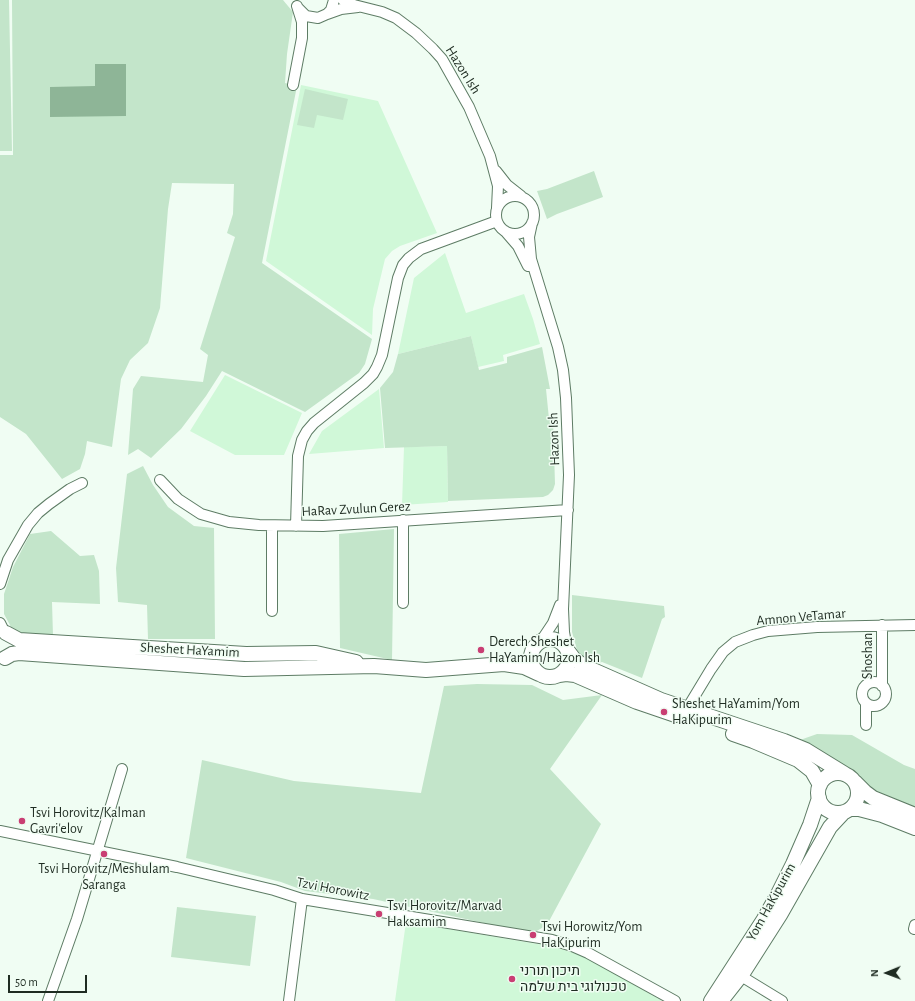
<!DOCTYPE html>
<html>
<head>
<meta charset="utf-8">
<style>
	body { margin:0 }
	#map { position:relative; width:915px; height:1001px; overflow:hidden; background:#f0fdf3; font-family:"Alegreya Sans",sans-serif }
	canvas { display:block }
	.north { position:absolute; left:867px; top:953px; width:40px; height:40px; -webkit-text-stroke:3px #f0fdf3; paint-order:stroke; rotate:269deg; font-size:11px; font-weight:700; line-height:16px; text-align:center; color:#1f2c22 }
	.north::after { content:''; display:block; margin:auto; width:14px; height:18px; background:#1f2c22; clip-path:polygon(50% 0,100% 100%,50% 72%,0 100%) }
	.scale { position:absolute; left:8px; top:975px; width:79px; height:18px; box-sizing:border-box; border:2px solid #1f2c22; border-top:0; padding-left:5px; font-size:12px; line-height:14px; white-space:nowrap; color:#1f2c22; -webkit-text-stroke:3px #f0fdf3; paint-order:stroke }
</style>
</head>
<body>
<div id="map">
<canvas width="915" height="1001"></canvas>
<div class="north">N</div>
<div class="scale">50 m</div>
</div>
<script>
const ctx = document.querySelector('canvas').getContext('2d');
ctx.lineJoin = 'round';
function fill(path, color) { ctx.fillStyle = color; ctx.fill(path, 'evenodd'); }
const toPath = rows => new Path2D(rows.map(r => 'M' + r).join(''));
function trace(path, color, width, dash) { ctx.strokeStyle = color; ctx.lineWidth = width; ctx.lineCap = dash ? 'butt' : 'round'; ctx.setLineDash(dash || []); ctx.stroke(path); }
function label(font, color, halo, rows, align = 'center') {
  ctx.font = font + ' "Alegreya Sans",Heebo,sans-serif'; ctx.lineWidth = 3; ctx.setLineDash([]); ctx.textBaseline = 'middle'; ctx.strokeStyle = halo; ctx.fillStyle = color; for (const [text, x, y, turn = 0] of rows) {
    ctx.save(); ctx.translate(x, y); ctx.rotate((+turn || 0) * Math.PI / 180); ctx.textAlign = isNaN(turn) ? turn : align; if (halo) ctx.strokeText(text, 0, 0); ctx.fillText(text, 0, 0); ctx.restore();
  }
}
fill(toPath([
	[301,85,378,101,437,233,400,246,392,251,385,259,373,309,372,335,266,261],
	[445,253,466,313,524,294,533,319,540,344,503,355,504,361,478,367,471,336,398,354,414,278],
	[225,375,302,413,284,455,235,455,190,431],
	[379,389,384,448,309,454,322,431],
	[447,446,448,502,402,505,404,447],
	[406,922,549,946,568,951,588,958,662,1001,395,1001]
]), '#d0f8d8');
fill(toPath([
	[0,0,9,0,12,151,0,151],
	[12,0,283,0,293,12,287,54,285,83,297,86,262,263,372,339,365,364,359,373,305,412,222,371,206,396,181,429,151,458,138,449,128,455,133,389,141,376,203,382,208,355,200,349,235,237,227,233,233,214,234,184,172,183,168,209,160,308,148,343,130,360,121,379,112,447,87,441,85,454,80,469,62,479,26,434,0,417,0,155,13,155],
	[305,89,348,99,343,120,317,115,314,128,297,125],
	[594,171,603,197,557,214,547,219,537,191,547,189],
	[471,336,479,370,507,363,507,357,542,347,550,389,546,389,549,419,553,418,555,484,553,490,548,495,543,497,448,501,447,446,385,448,380,388,393,372,398,354],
	[143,466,153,485,168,507,194,526,214,528,215,639,148,639,147,605,118,602,116,568,127,474],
	[394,529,392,660,340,648,339,534],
	[51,531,80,556,94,555,99,571,100,604,52,602,53,636,21,634,11,627,4,614,4,594,13,567,30,534],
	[572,595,664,606,665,617,662,619,642,678,602,662,596,664,581,655,577,650,572,632],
	[477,684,532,685,563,700,602,695,550,769,601,824,547,925,535,932,521,931,373,899,305,891,281,882,186,858,202,760,294,781,421,793,444,686],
	[817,734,852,735,904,765,915,769,915,810,877,796,852,771,831,760,800,740],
	[177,907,256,916,250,966,171,957]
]), '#c3e5ca');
fill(toPath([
	[95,64,126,64,126,116,50,117,50,87,95,86]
]), '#8eb597');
const street = toPath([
	[343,0,354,5,382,12,396,18,416,33,433,49,442,59,469,107,490,156,498,186,497,208],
	[298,8,306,16,318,18,327,14,331,10,334,0],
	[327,14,341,9,358,7],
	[293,85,302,38,302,22,297,6],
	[496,171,507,185,521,196],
	'496 215a19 19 0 1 1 38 0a19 19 0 1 1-38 0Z',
	[532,223,529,237,531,259,558,347,563,370,566,398,569,475,563,609,564,632,567,649],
	[505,231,518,246,528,266],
	[160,480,178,499,201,514,229,522,259,525,323,526,568,510],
	[403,520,403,603],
	[296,526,298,456,302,440,307,431,314,423,364,383,373,374,377,367,382,355,398,278,403,265,409,258,421,249,497,221],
	[0,584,8,560,28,525,38,513,49,504,70,489,82,483],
	[272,611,272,526],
	[0,623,4,631],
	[882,625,882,686],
	[541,641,553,623,560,605],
	'862 694a12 12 0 1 1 24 0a12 12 0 1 1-24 0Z',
	[866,703,866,725],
	[682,717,711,669,723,652,735,642,753,635,768,631,817,627,915,625],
	[0,831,177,867,274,890,302,899,552,940,572,946,588,953,675,1001],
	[914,929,915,925],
	[741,976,782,1001],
	[48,1001,77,919,122,769],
	[289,1001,302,899]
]);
const secondary = toPath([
	[6,633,19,640,246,654,316,653,356,662],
	'531 658a19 19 0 1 1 38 0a19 19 0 1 1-38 0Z',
	[568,651,574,659,584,666,661,700,784,741,806,750,845,774],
	[5,658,12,654,19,653,244,669,374,666,426,670,504,664,524,667,539,674],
	[559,675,566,674,575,675,637,702,675,715],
	[733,734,753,741,798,760,812,771,820,785],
	'818 793a20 20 0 1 1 40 0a20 20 0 1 1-40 0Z',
	[855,782,865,792,873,798,915,815],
	[851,809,859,809,882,815,915,828],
	[711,1001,764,919,777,896,793,864,810,825,819,798],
	[721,1001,743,973,780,915,830,827,844,812]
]);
trace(street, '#5e7c65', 12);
trace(secondary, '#5e7c65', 16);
trace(street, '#fff', 10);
trace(secondary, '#fff', 14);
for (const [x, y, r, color] of [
	[481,650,4,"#c93e73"],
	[664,712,4,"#c93e73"],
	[22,821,4,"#c93e73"],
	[104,854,4,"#c93e73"],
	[379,914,4,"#c93e73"],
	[533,935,4,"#c93e73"],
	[512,979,4,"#c93e73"]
]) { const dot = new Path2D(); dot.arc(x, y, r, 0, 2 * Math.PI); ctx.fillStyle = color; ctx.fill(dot); trace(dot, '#f0fdf3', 1.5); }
label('14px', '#1f2c22', '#f0fdf3', [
	["Hazon Ish",463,70,58],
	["Hazon Ish",554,439,-92],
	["HaRav Zvulun Gerez",356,509,-3],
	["Amnon VeTamar",801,617,-5],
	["Sheshet HaYamim",190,650,3],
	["Shoshan",868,656,-90],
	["Tzvi Horowitz",333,889,11],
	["Yom HaKipurim",771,902,-61]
]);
label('14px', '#1f2c22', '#f0fdf3', [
	["Derech Sheshet",489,642],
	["HaYamim/Hazon Ish",489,658],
	["Sheshet HaYamim/Yom",672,704],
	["HaKipurim",672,720],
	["Tsvi Horovitz/Kalman",30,813],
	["Gavri'elov",30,829],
	["Tsvi Horovitz/Meshulam",104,869,"center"],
	["Saranga",104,885,"center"],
	["Tsvi Horovitz/Marvad",387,906],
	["Haksamim",387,922],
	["Tsvi Horowitz/Yom",541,927],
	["HaKipurim",541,943],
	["תיכון תורני",520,971],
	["טכנולוגי בית שלמה",520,987]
], 'left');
</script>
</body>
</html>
